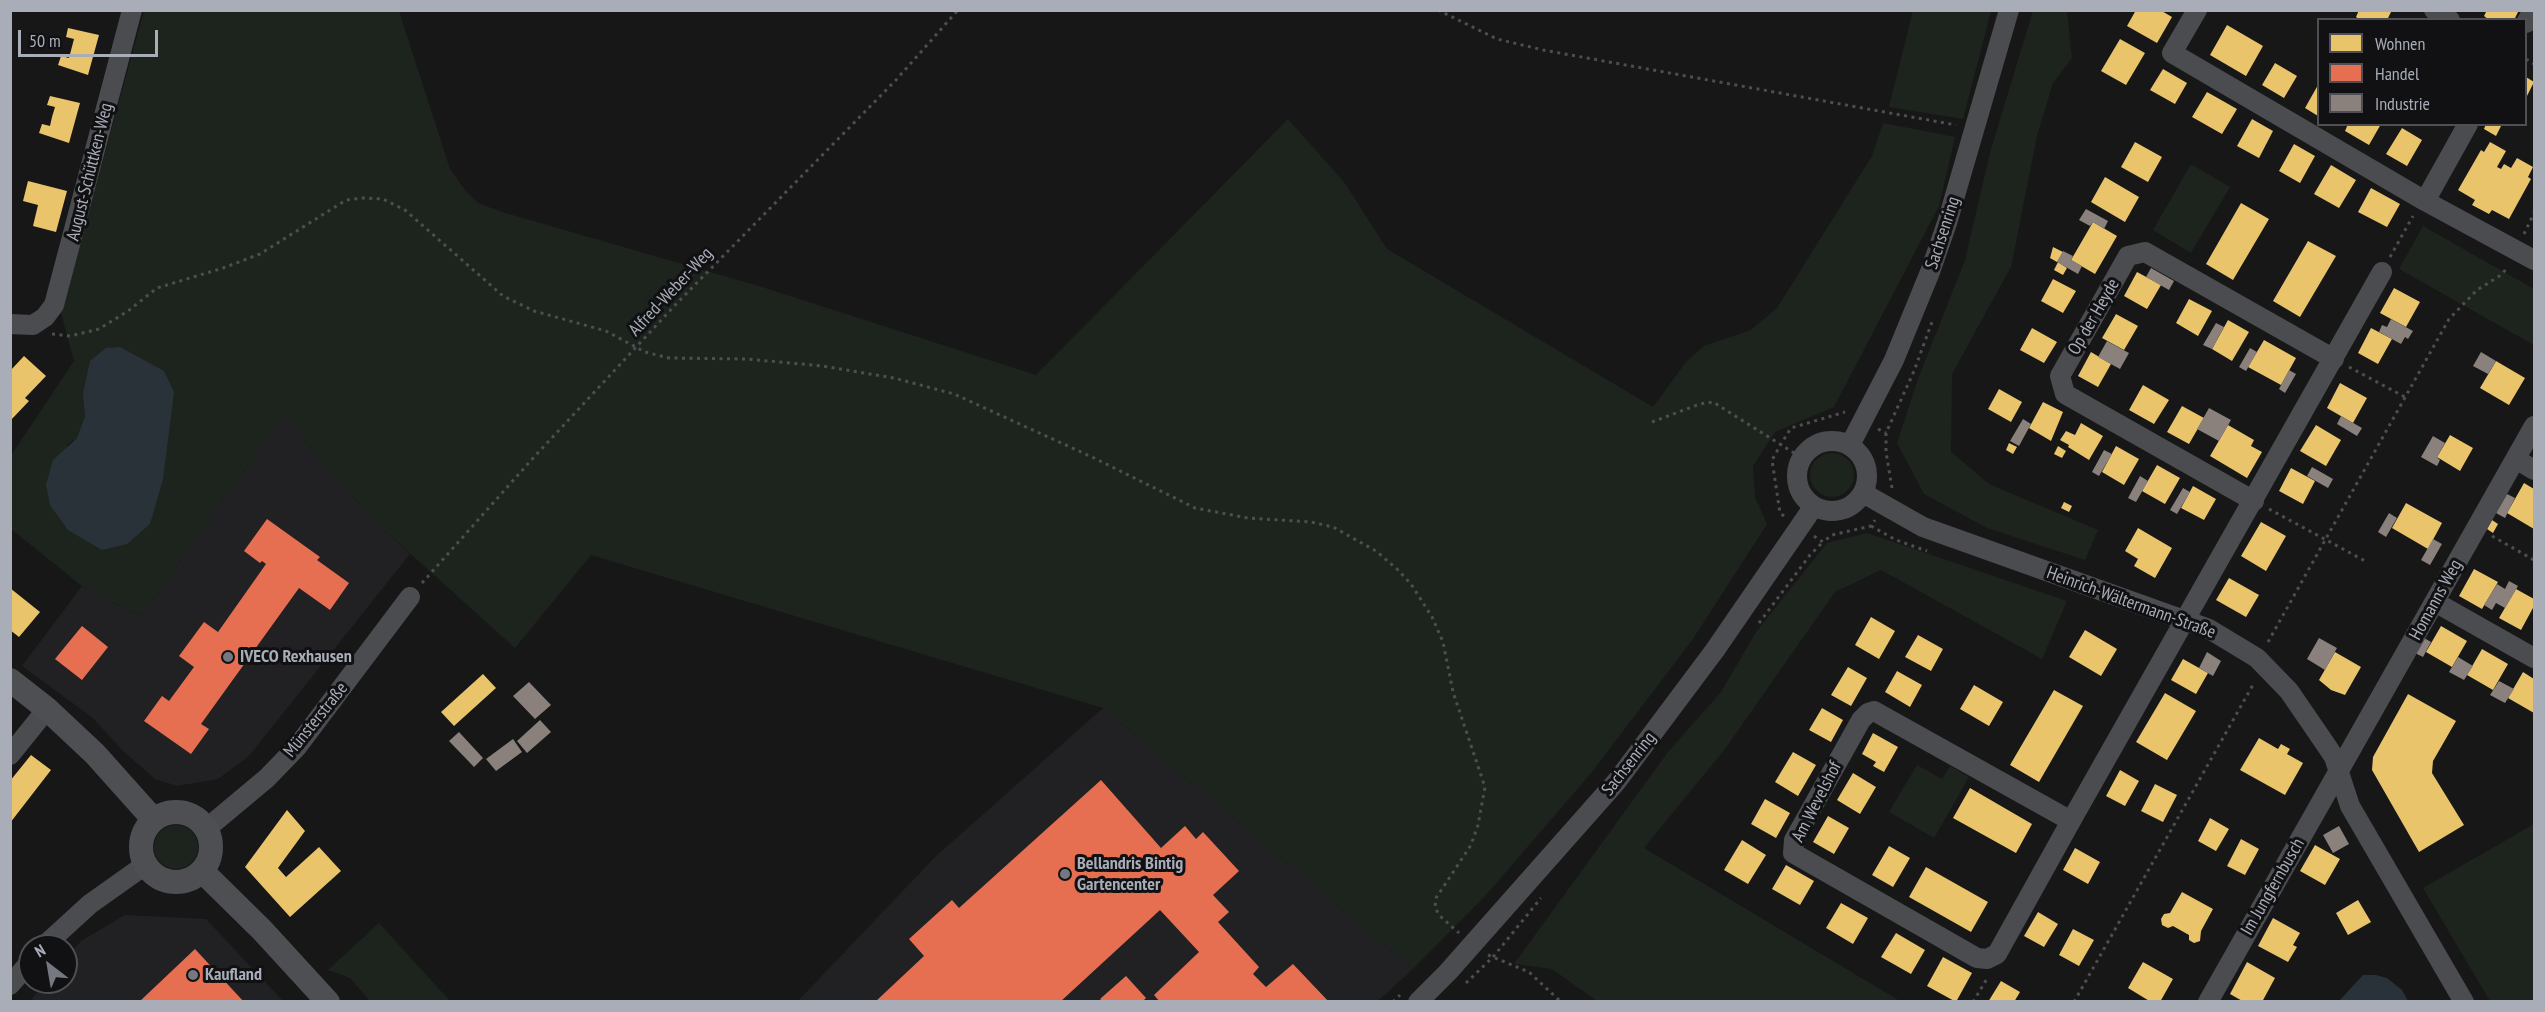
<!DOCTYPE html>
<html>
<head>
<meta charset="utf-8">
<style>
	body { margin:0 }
	#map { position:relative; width:2545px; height:1012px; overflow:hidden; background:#171717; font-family:"PT Sans Narrow",sans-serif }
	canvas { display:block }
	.frame { position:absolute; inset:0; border:12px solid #a8adb8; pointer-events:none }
	.legend { position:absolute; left:2317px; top:18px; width:210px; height:108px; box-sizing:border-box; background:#111113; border:2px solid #4d4f55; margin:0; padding:8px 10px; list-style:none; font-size:18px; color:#a8adb8 }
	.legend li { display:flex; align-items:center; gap:12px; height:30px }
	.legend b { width:30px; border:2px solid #4d4f55 }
	.north { position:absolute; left:18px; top:934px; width:60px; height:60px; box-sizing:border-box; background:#111113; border:2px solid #4d4f55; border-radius:50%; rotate:329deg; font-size:16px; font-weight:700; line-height:24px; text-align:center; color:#a8adb8 }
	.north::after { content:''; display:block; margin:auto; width:21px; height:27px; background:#757880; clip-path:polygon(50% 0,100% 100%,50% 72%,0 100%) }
	.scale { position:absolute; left:18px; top:30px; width:140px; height:27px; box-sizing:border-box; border:3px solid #a8adb8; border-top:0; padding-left:8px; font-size:18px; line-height:21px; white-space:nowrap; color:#a8adb8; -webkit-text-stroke:4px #111113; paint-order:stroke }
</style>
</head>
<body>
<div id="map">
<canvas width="2545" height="1012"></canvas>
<div class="frame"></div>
<ul class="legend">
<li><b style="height:16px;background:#e9c46a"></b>Wohnen</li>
<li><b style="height:16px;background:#e76f51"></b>Handel</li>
<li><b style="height:16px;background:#8a817c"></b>Industrie</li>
</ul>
<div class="north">N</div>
<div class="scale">50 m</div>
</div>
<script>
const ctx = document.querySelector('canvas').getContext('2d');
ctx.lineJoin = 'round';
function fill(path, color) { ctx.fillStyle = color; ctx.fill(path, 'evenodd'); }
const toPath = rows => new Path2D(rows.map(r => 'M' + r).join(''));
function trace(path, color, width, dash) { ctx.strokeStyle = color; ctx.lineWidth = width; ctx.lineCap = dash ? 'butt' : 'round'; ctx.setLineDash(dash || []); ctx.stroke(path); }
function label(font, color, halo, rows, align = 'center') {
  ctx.font = font + ' "PT Sans Narrow",sans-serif'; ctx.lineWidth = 6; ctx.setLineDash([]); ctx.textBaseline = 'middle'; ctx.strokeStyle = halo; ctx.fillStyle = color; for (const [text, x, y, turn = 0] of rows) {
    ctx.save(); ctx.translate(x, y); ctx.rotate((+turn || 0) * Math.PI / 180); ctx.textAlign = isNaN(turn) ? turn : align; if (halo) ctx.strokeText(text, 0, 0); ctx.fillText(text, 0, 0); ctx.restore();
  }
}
fill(toPath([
	[283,415,374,521,410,554,248,757,218,779,177,786,155,779,123,751,93,718,22,666,82,586,141,617],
	[1103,708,1413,969,1378,1001,797,1002,935,857],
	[125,915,206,919,283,1001,29,1002,46,982,66,982,66,958,81,941]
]), '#212123');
fill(toPath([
	[144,11,399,11,450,169,465,190,478,203,502,212,762,287,1036,375,1288,119,1344,182,1387,249,1653,407,1686,362,1704,346,1751,330,1777,308,1872,156,1883,123,1955,137,1939,206,1834,407,1775,432,1753,466,1755,497,1767,524,1693,639,1592,772,1487,894,1413,969,1103,708,591,555,515,648,374,521,283,415,141,617,82,586,11,529,10,457,74,361,61,313],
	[83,394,102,549,67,445,77,438,85,416],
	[1913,11,1991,11,1963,119,1889,107],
	[2033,11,2067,11,2072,58,2053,83,2037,136,2011,267,1952,374,1951,452,1989,484,2098,530,2085,560,1987,528,1924,494,1897,443,1918,379,1965,260,1991,149],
	[2191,164,2230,187,2191,253,2153,230],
	[2423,226,2534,289,2534,345,2399,269],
	'1810 475a22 22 0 1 1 44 0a22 22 0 1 1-44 0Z',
	[1867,533,2067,601,2042,659,1881,570,1835,592,1725,749,1644,848,1900,1001,1597,1001,1552,969,1514,964,1668,752,1721,692,1756,632,1827,543],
	[1917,765,1942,779,1950,766,1969,777,1934,838,1889,812],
	[2534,824,2534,1001,2490,1001,2423,888],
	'154 847a22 22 0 1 1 44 0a22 22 0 1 1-44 0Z',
	[379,923,450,1001,370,1001,350,978,328,970]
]), '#1d241e');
fill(toPath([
	[120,347,164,371,174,392,163,479,150,524,127,544,102,550,68,530,50,505,46,485,53,460,77,438,85,416,83,394,90,361,106,348],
	[2363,975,2376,975,2387,978,2402,990,2408,1001,2339,1001]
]), '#2a3239');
fill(toPath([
	[2136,10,2160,10,2172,17,2157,43,2127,26],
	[2359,10,2392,10,2387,20,2360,20,2356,17],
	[2487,10,2519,10,2514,20,2489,20,2484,16],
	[2227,25,2263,46,2246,76,2210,55],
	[68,28,99,35,88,75,58,65,61,56,69,58,74,39,66,37],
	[2120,39,2145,53,2126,85,2101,71],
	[2275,63,2297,76,2284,98,2262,85],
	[2163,69,2187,83,2175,104,2150,90],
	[2526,77,2534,82,2526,98],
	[2318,85,2318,116,2305,108],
	[2207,92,2237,109,2222,134,2192,117],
	[50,96,80,103,69,143,39,133,42,124,50,126,52,117,55,107,47,105],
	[2252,119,2273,131,2259,158,2237,146],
	[2348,124,2381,124,2369,145,2345,131],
	[2486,124,2502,124,2496,136,2484,129],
	[2402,128,2422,140,2407,166,2386,154],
	[2135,142,2162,157,2148,182,2121,167],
	[2490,142,2506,151,2497,167,2501,169,2504,164,2511,168,2517,158,2533,167,2528,177,2531,179,2509,219,2492,210,2489,214,2472,205,2475,200,2458,190,2481,150,2484,152],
	[2294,144,2315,156,2300,183,2279,171],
	[2331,165,2356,180,2339,208,2314,194],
	[2105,177,2139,197,2125,222,2091,202],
	[28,181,67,191,56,232,33,226,38,205,23,201],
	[2371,188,2400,204,2387,227,2358,212],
	[2241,203,2269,219,2233,280,2206,264],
	[2093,222,2117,236,2095,274,2071,260],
	[2308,241,2336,256,2300,317,2273,301],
	[2053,247,2063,252,2057,262,2050,258],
	[2058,262,2067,268,2063,275,2054,270],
	[2137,272,2161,285,2147,309,2124,296],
	[2053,279,2076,291,2063,313,2041,301],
	[2394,288,2420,302,2406,327,2380,313],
	[2189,299,2212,311,2198,336,2176,323],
	[2116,314,2138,326,2124,350,2102,338],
	[2228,320,2249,332,2232,361,2212,349],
	[2032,328,2057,342,2044,363,2020,350],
	[2371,328,2392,339,2378,364,2358,353],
	[2264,340,2296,358,2281,385,2248,367],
	[2091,352,2111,364,2098,387,2078,376],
	[24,356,46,376,25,398,29,401,10,421,10,371],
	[2496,361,2525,378,2509,405,2480,388],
	[2340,383,2367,398,2353,423,2327,408],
	[2143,385,2169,400,2154,424,2129,410],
	[1999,389,2022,402,2011,422,1988,409],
	[2043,402,2063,412,2051,441,2029,428],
	[2182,406,2204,418,2189,444,2167,432],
	[2081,423,2103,436,2089,460,2068,447,2069,445,2060,440,2066,431,2075,435],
	[2228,425,2254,440,2251,446,2262,452,2247,478,2210,456],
	[2316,425,2341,440,2326,466,2300,451],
	[2450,435,2473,448,2460,471,2437,457],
	[2009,443,2017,447,2013,454,2006,450],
	[2058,446,2066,451,2062,458,2054,454],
	[2116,446,2139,459,2124,485,2102,472],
	[2157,465,2180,478,2165,504,2142,491],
	[2291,468,2315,481,2303,504,2279,491],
	[2524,483,2534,489,2534,529,2507,513],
	[2193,486,2216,499,2204,520,2181,508],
	[2064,502,2072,506,2069,512,2061,508],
	[2406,503,2442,523,2428,549,2392,528],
	[2492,520,2498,524,2493,533,2487,529],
	[2261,522,2286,536,2266,571,2241,556],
	[2138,528,2172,548,2155,578,2134,566,2138,559,2125,551],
	[2474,569,2498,582,2482,609,2459,596],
	[2229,578,2259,595,2246,617,2216,600],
	[10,588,40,612,19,637,10,630],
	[2516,589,2534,599,2534,606,2521,630,2499,618],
	[1871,617,1895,631,1879,659,1855,645],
	[2441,626,2467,641,2452,667,2426,652],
	[2085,630,2117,649,2101,676,2069,657],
	[1918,635,1943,649,1931,671,1905,657],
	[2482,649,2508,664,2493,690,2467,675],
	[2335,652,2361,667,2345,695,2331,690,2319,680],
	[2183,659,2208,673,2196,694,2171,680],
	[1848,667,1867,678,1851,706,1831,695],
	[1897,671,1922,685,1910,707,1885,692],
	[2523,672,2534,679,2534,713,2508,698],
	[483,674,496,688,454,726,441,712],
	[1974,685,2003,702,1989,726,1960,709],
	[2054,690,2083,706,2039,782,2010,765],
	[2165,693,2196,711,2167,760,2136,742],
	[2408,694,2456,721,2433,761,2432,773,2464,825,2419,852,2372,770,2373,757],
	[1822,708,1843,720,1831,742,1809,730],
	[1873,733,1898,747,1884,772,1873,766,1876,762,1862,754],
	[2259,738,2278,749,2281,744,2290,749,2287,754,2303,763,2285,795,2240,770],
	[1793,752,1816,765,1798,796,1775,782],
	[31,755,51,770,10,823,10,781],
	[2120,770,2139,781,2125,806,2106,796],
	[1853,773,1876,787,1860,814,1837,800],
	[2155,784,2177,795,2163,822,2141,811],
	[1970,788,2032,824,2016,853,1953,818],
	[1765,799,1790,813,1776,838,1751,824],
	[287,810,305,831,278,868,286,877,319,847,341,871,290,917,245,867],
	[1828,816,1849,828,1834,854,1813,842],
	[2210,818,2229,829,2216,851,2198,841],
	[2241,839,2259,849,2245,875,2227,866],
	[1742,840,1766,855,1748,884,1724,870],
	[2315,845,2340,859,2325,885,2300,871],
	[1889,846,1910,858,1893,887,1872,875],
	[2075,848,2100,862,2088,884,2063,870],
	[1786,865,1814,881,1800,905,1772,889],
	[1926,867,1988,902,1971,932,1909,897],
	[2182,892,2213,909,2201,931,2200,941,2194,943,2189,940,2189,935,2173,926,2168,928,2162,925,2161,919,2164,914,2170,913],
	[2358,900,2371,922,2348,935,2336,913],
	[1841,903,1868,918,1853,944,1826,928],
	[2038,912,2058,924,2044,947,2024,936],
	[2273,918,2300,933,2293,945,2297,947,2288,962,2258,946],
	[2073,929,2094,940,2079,966,2059,955],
	[1896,933,1925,950,1911,974,1881,957],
	[1943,957,1972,973,1956,1002,1927,986],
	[2143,962,2173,979,2160,1002,2151,1002,2128,988],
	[2247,962,2275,978,2262,1002,2244,1002,2230,994],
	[2001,981,2020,992,2014,1002,1988,1002]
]), '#e9c46a');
fill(toPath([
	[267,519,320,557,317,560,349,583,330,610,299,588,201,724,209,729,191,754,144,721,162,696,169,701,194,667,179,656,204,622,218,632,266,564,262,561,260,563,244,551],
	[82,626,108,647,82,680,55,659],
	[1101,780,1161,848,1185,826,1196,839,1203,832,1239,871,1213,895,1229,912,1218,922,1259,967,1253,974,1266,987,1293,964,1329,1002,1160,1002,1154,995,1199,952,1160,910,1060,1002,875,1002,924,956,909,939,952,900,959,908],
	[195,949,244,1002,139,1002],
	[1126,976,1146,998,1142,1002,1103,1002,1100,999]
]), '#e76f51');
fill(toPath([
	[2086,209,2108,221,2104,229,2093,222,2090,226,2079,220],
	[2063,251,2073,256,2071,260,2082,266,2078,274,2057,262],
	[2151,268,2174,281,2169,290,2146,277],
	[2391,319,2413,331,2408,339,2405,337,2401,344,2379,332,2382,325,2387,327],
	[2216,323,2224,327,2212,349,2203,345],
	[2107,341,2129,353,2120,369,2098,357],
	[2250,348,2257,352,2246,371,2239,367],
	[2481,352,2496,361,2488,374,2473,366],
	[2289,370,2296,374,2285,393,2279,389],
	[2209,408,2231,420,2219,441,2197,429],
	[2341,416,2362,428,2357,436,2337,424],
	[2023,419,2031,424,2019,446,2010,441],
	[2433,436,2445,443,2437,457,2440,460,2437,466,2421,457],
	[2104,450,2112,454,2099,476,2092,472],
	[2312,467,2333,479,2328,488,2307,476],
	[2140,476,2148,481,2136,502,2128,498],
	[2183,488,2190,492,2177,514,2170,510],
	[2507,494,2515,498,2505,518,2496,513],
	[2389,513,2397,518,2386,537,2378,532],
	[2433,539,2442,544,2430,565,2421,560],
	[2509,581,2518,586,2505,608,2496,603,2492,610,2484,605,2497,584,2505,589],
	[2319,638,2337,648,2325,670,2307,659],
	[2424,638,2431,642,2423,657,2415,653],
	[2207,652,2221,661,2213,676,2199,668],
	[2458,657,2473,666,2464,680,2449,672],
	[2499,681,2514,689,2505,703,2490,695],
	[529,682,551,705,535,719,513,696],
	[540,720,551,732,527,753,517,741],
	[459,732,483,758,474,767,449,741],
	[513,739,522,752,496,771,486,759],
	[2339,826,2349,844,2333,853,2323,835]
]), '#8a817c');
trace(toPath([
	[1438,10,1497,39,1543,50,1956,125],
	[2526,59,2534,64],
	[2524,234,2534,213],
	[2390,257,2413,216],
	[52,334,70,336,99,329,128,311,157,288,223,268,260,254,346,200,364,198,383,199,405,210,503,296,534,311,606,331,645,352,669,358,746,359,823,366,894,378,954,394,1092,457,1195,508,1248,518,1311,522,1333,527,1376,551,1397,569,1411,584,1432,617,1443,642,1453,692,1485,787,1478,825,1471,845,1436,898,1435,907,1439,915,1459,933],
	[2349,367,2405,397],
	[1652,422,1700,404,1713,402,1802,458],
	[1878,429,1886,433],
	[1892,488,1886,452,1886,433,1914,371,1932,322],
	[2269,509,2367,562],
	[1784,516,1780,513,1772,460,1781,444,1791,428,1845,412],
	[1871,526,1896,540,1927,551],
	[1814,536,1823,542,1832,535,1871,526,1875,520],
	[2492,536,2534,560],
	[422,583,534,457,679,301,896,80,958,10],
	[1759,623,1810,555,1823,542],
	[2268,642,2449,319,2477,290,2501,275,2508,267],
	[1488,955,1529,972,1561,1002],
	[1466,983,1493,957,1541,898],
	[1393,1002,1400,995],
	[1973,1002,1988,977],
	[2074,1002,2254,683]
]), '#4d4e52', 3, [3, 4.5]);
trace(toPath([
	[2197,10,2172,53,2425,201,2534,260],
	[2434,10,2450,20],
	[2526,23,2533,10],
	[2425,201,2468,124],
	[10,324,33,325,45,317,54,305,132,10],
	'1797 476a35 35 0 1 1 70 0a35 35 0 1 1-70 0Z',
	[1850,445,1894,360,1930,272,1947,223,2009,10],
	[2516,459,2534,470],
	[1863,493,1923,527,2209,629,2257,658,2289,691,2326,745,2334,757,2350,806,2464,1002],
	[2254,501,2065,394,2060,376,2128,256,2145,252,2334,359],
	[2435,602,2534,658],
	[10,755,47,709],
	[2071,821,1874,711,1868,713,1861,720,1794,840,1793,853,1977,958,1987,959,1997,954,2071,821,2382,272],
	[206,829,267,778,297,747,410,597],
	[44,946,90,904,145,865],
	[10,985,30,962],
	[1418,1002,1448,972,1617,781,1715,650,1814,506],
	[2208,1002,2534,426]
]), '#4b4c50', 20);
trace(toPath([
	[10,680,47,709,95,754,154,820],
	'141 847a35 35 0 1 1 70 0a35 35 0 1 1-70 0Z',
	[202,871,262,930,328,1002]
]), '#4d4f52', 24);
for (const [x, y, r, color] of [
	[228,657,6,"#757880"],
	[1065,874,6,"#757880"],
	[193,975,6,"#757880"]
]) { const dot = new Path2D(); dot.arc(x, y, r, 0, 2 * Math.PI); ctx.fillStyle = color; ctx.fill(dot); trace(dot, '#111113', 2); }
label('18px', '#a8adb8', '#111113', [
	["August-Schüttken-Weg",90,172,-76],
	["Sachsenring",1943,233,-72],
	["Alfred-Weber-Weg",671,292,-47],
	["Op der Heyde",2094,317,-60],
	["Homanns Weg",2436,600,-61],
	["Heinrich-Wältermann-Straße",2131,603,20],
	["Münsterstraße",316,720,-51],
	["Sachsenring",1629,764,-52],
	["Am Wevelshof",1817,802,-63],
	["Im Jungfernbusch",2273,887,-60]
]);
label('bold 18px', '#a8adb8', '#111113', [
	["IVECO Rexhausen",240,657],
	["Bellandris Bintig",1077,864],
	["Gartencenter",1077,885],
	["Kaufland",205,975]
], 'left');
</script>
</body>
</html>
